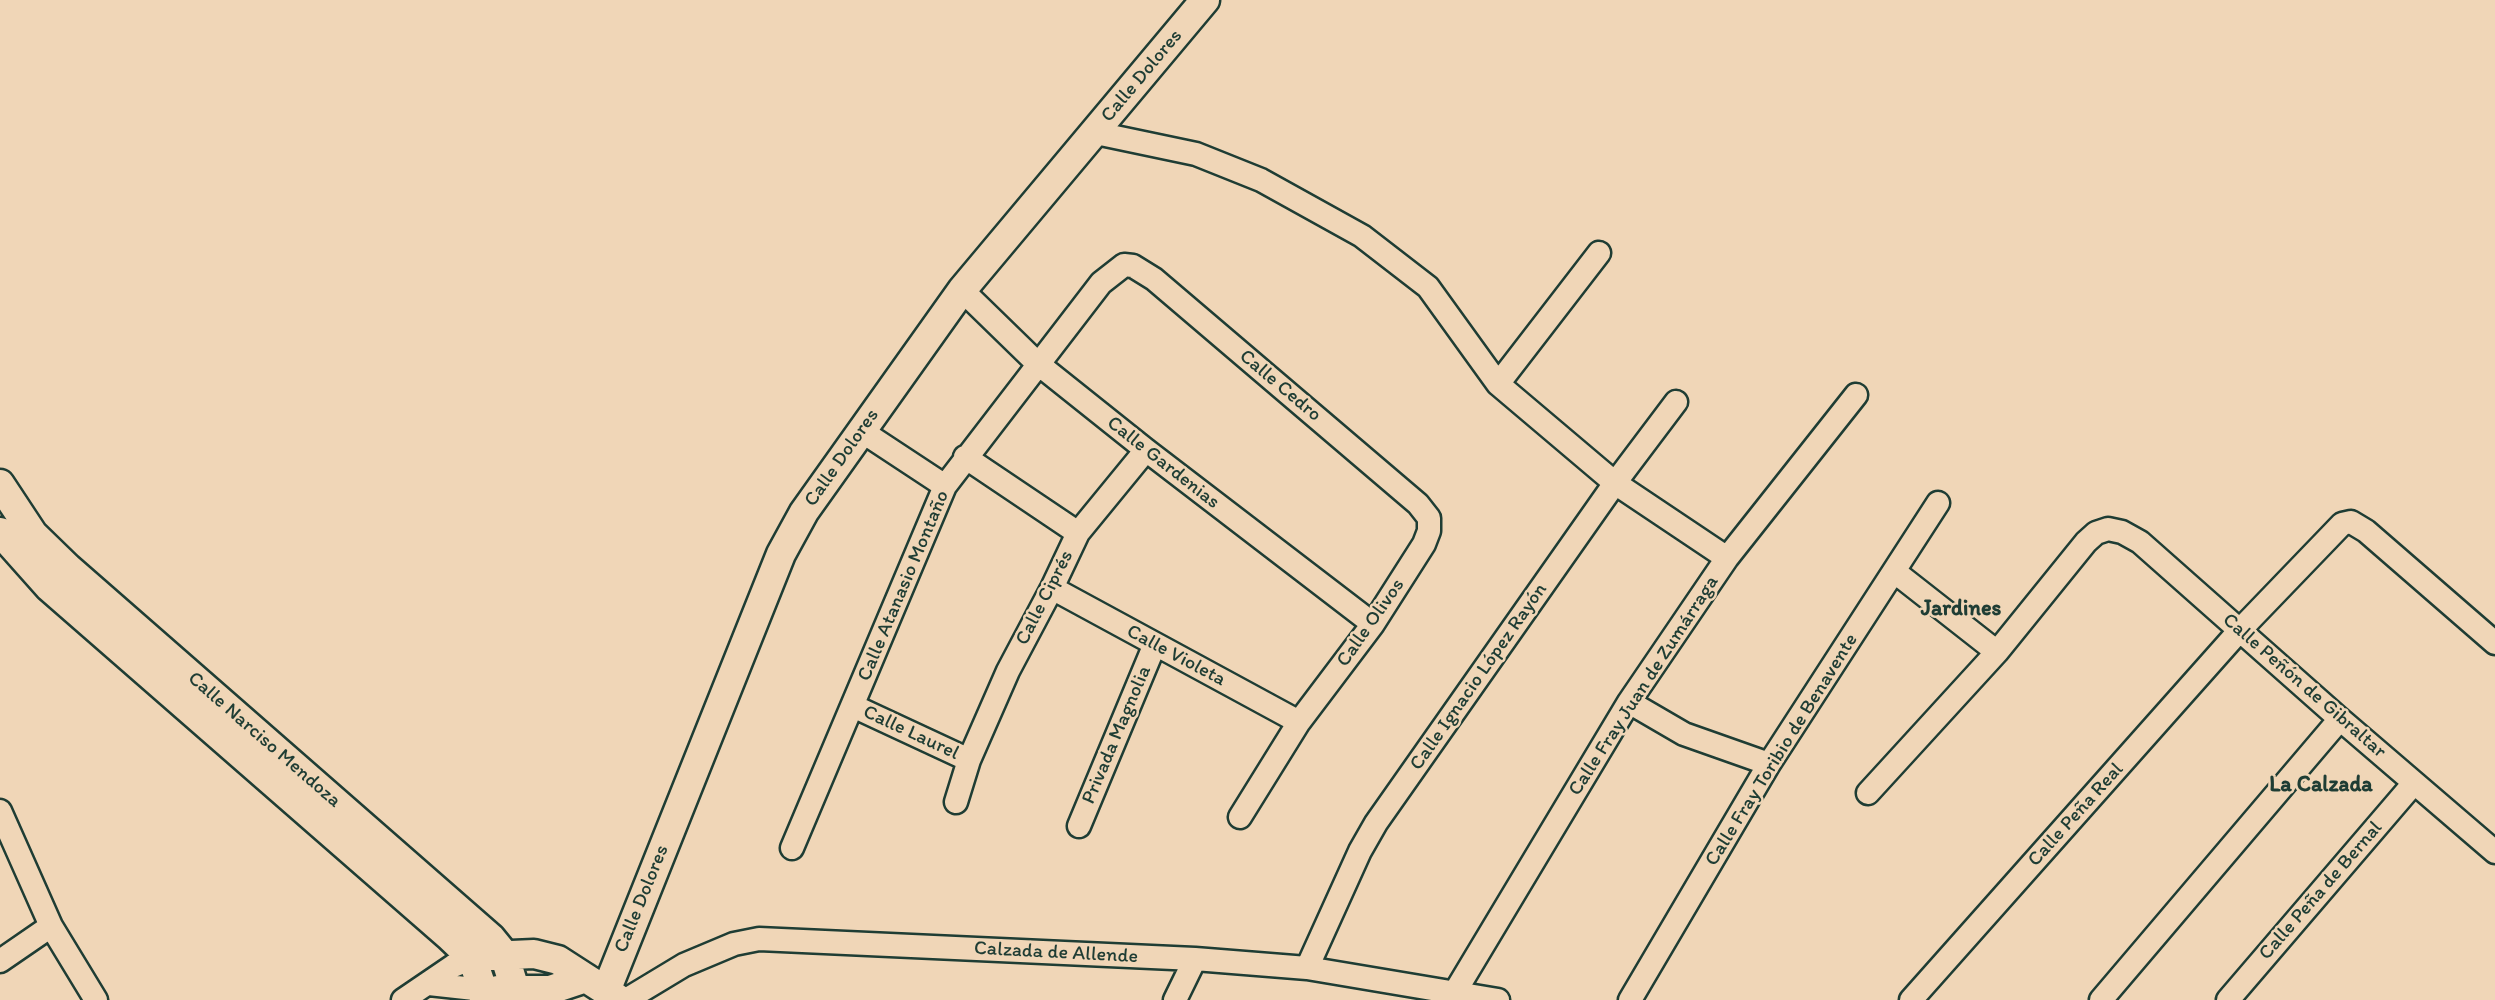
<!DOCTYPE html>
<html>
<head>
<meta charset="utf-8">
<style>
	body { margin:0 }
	canvas { display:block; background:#f0d6b7 }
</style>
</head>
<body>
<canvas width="2495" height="1000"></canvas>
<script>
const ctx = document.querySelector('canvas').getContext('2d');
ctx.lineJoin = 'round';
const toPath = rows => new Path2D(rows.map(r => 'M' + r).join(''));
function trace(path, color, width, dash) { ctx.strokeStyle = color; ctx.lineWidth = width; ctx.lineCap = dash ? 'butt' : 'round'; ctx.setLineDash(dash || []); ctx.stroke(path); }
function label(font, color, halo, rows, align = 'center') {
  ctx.font = font + ' Itim,sans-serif'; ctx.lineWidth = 5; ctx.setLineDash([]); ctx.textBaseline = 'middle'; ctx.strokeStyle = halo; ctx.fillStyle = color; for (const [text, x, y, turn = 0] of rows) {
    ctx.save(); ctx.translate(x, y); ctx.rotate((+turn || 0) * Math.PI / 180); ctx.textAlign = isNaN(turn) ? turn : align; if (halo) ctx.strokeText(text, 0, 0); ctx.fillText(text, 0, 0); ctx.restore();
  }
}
const minor = toPath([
	[1096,133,1196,154,1261,180,1362,236,1428,287,1498,384,1615,483,1727,558],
	[962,290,1037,363,1146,450,1373,624],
	[1498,384,1599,253],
	[860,430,945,486],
	[965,457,1078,533],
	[1895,572,1997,652],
	[1052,588,1299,722],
	[1629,702,1684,734,1769,764],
	[853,706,969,760],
	[1868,793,1997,652,2086,542,2096,533,2108,529,2122,532,2140,542,2340,719,2495,852],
	[956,802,969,760,1008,671,1052,588,1078,533,1146,450],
	[0,811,51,926,96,1000],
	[1079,826,1155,644],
	[792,848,945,486,1101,283,1124,265,1133,266,1154,279,1418,504,1429,518,1429,531,1424,544,1373,624,1299,722,1240,817],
	[0,961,51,926],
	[1307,968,1360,851,1376,823,1615,483,1676,402],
	[429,984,483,990],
	[1455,992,1629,702,1727,558,1856,395],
	[403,1000,453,966,472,958],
	[626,1000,684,965,734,944,759,939,1195,959,1307,968,1498,1000],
	[1175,1000,1195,959],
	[1630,1000,1769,764,1938,503],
	[1911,1000,2240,630,2342,524,2351,522,2366,531,2495,643],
	[2101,1000,2340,719],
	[2228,1000,2414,783]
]);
const tertiary = toPath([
	[0,484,33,534,68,568,491,938,504,954,515,989,514,1000],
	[0,532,49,587,449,936,472,958,483,990,484,1000],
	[489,956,534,954,558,960,620,1000],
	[498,990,550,990,586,978],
	[606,991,781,554,804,512,962,290,1205,0]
]);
trace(minor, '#1f3d34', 27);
trace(tertiary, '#1f3d34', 33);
trace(minor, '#f0d6b7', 22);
trace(tertiary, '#f0d6b7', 28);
label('20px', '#1f3d34', '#f0d6b7', [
	["Calle Dolores",1142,76,-50],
	["Calle Cedro",1280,386,40],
	["Calle Dolores",842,458,-55],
	["Calle Gardenias",1163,463,38],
	["Calle Atanasio Montaño",904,586,-67],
	["Calle Ciprés",1045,598,-63],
	["Calle Olivos",1371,623,-55],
	["Calle Violeta",1176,656,28],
	["Calle Ignacio López Rayón",1479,677,-55],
	["Calle Fray Juan de Zumárraga",1644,686,-57],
	["Calle Peñón de Gibraltar",2304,686,41],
	["Calle Laurel",911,733,25],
	["Privada Magnolia",1117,735,-67],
	["Calle Narciso Mendoza",264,740,41],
	["Calle Fray Toribio de Benavente",1782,750,-58],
	["Calle Peña Real",2076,815,-48],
	["Calle Peña de Bernal",2321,891,-49],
	["Calle Dolores",642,899,-68],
	["Calzada de Allende",1056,953,3]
]);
label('bold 22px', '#1f3d34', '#f0d6b7', [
	["Jardines",1961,609],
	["La Calzada",2321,785]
]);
</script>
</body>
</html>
